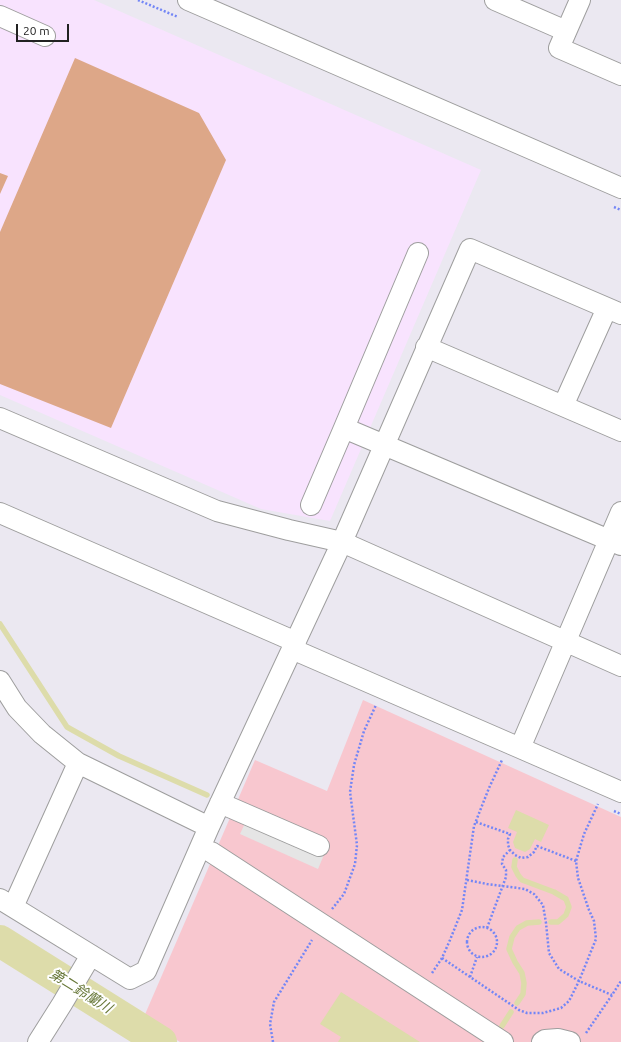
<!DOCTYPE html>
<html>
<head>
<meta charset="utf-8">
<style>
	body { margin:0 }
	#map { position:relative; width:621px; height:1042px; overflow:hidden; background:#ebe8f1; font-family:Ubuntu,sans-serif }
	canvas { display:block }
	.scale { position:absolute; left:16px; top:24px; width:53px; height:18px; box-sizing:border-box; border:2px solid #212121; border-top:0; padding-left:5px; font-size:12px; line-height:14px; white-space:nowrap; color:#212121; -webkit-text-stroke:3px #fff; paint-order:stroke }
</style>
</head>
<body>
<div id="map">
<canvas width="621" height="1042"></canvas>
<div class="scale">20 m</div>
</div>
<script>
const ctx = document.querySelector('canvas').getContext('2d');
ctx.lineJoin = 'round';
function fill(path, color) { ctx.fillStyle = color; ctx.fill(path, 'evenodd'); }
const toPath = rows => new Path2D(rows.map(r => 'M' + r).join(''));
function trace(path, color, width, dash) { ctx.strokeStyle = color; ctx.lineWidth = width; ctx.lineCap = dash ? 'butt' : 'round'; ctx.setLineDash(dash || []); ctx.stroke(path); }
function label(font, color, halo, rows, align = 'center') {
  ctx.font = font + ' Ubuntu,"Noto Sans JP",sans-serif'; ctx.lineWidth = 4; ctx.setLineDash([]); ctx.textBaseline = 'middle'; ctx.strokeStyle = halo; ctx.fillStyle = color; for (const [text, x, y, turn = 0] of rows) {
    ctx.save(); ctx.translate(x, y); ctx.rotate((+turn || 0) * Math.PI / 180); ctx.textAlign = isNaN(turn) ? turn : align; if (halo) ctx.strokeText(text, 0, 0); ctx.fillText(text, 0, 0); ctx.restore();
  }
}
fill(toPath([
	[0,0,94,0,481,170,330,521,261,509,0,395]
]), '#f8e3fe');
fill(toPath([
	[363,700,621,817,621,1042,180,1042,143,1019,255,760,327,791]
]), '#f8c7cf');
fill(toPath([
	[75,58,199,113,226,160,111,428,0,384,0,232],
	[0,173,8,176,0,194]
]), '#dda788');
fill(toPath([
	[252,808,329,843,318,869,240,834]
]), '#e5e5e5');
fill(toPath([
	[516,810,549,825,541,842,535,839,530,849,525,852,515,848,513,842,517,832,508,828],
	[341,992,420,1042,338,1042,341,1037,320,1024]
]), '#dddcaa');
trace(toPath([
	[0,624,67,727,119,756,207,795],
	[515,860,514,867,518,875,522,880,554,892,566,899,569,907,566,915,558,922,551,922],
	[517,1003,523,994,524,983,522,973,515,962,509,949,512,937,518,928,527,923,539,922],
	[502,1026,511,1012]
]), '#dddcaa', 5.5);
trace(toPath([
	[0,941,161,1042]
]), '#dddcaa', 32);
const minor = toPath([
	[188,0,621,188],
	[495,0,566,31],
	[580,0,559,48,621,75],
	[0,16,45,36],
	[418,253,344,428,621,545],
	[426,347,621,431],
	[563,406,607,308],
	[0,418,217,511,289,530,342,542,621,666],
	[311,505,344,428],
	[0,513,296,642],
	[292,649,520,748,621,792],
	[0,681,17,708,42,734,78,763,209,827],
	[520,748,621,512],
	[220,803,319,846],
	[211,852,503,1042],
	[0,899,130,979,146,971,209,827,342,542,470,249,621,314],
	[13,907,78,763],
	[38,1042,62,1004,91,955],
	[542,1042,545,1040,558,1039,570,1042]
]);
trace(minor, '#9e9e9e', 22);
trace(toPath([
	[138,0,178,17],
	[614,207,621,210],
	[614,811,621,814],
	[476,822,510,834,508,839,508,845,510,850,515,855,521,858,528,857,534,852,537,846,576,861],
	[467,880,487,884,525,889,534,894,543,905,546,923,549,953,559,969,579,981,612,995],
	[332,909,344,894,355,864,357,845,350,792,354,765,364,731,376,705],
	'467 942a15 15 0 1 1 30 0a15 15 0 1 1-30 0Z',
	[487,928,506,877,506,870,502,864,503,857,510,850],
	[442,958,519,1010,527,1013,543,1013,561,1008,569,1001,579,981,596,939,594,921,589,910,578,878,576,861,584,834,598,804],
	[432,973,442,958,450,940,462,910,474,826,489,788,502,760],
	[470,977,477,957],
	[586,1033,612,995,621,981],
	[273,1042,270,1024,274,1002,312,940]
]), '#7386f6', 2.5, [2, 2]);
trace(minor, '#fff', 20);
label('italic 14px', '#687839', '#fff', [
	["第二鈴蘭川",81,991,32]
]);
</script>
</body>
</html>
